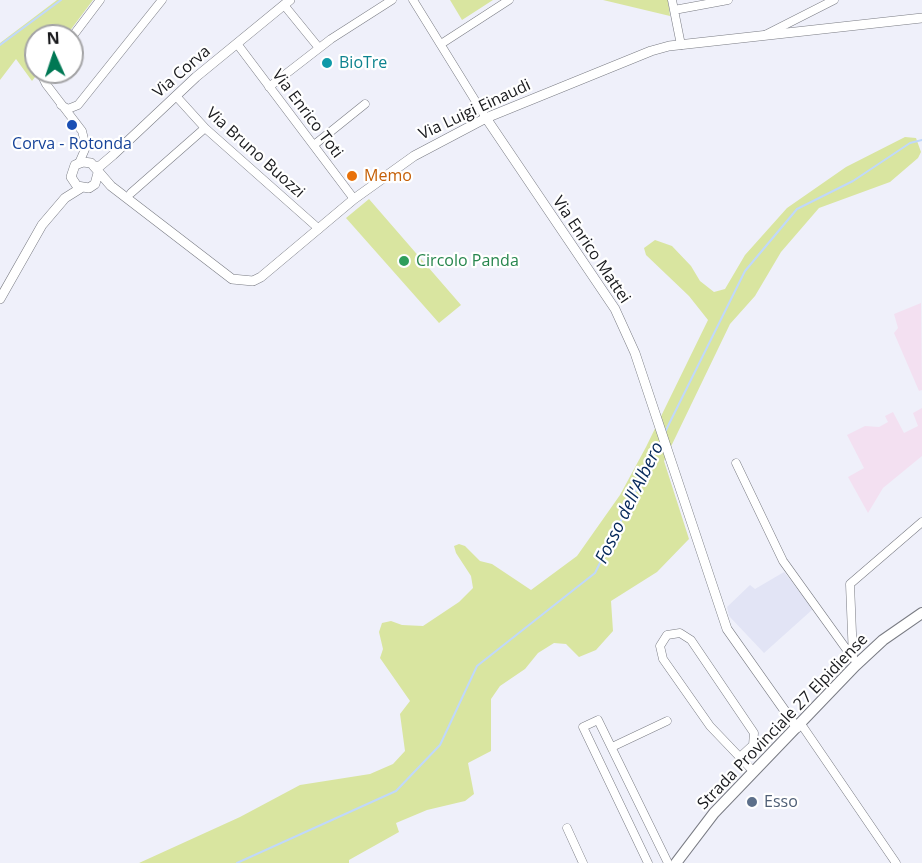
<!DOCTYPE html>
<html>
<head>
<meta charset="utf-8">
<style>
	body { margin:0 }
	#map { position:relative; width:922px; height:863px; overflow:hidden; background:#eff0fa; font-family:"Open Sans",sans-serif }
	canvas { display:block }
	.north { position:absolute; left:24px; top:24px; width:60px; height:60px; box-sizing:border-box; background:#fff; border:2px solid #a3a3a5; border-radius:50%; rotate:357deg; font-size:16px; font-weight:700; line-height:24px; text-align:center; color:#191a1d }
	.north::after { content:''; display:block; margin:auto; width:21px; height:27px; background:#007854; clip-path:polygon(50% 0,100% 100%,50% 72%,0 100%) }
</style>
</head>
<body>
<div id="map">
<canvas width="922" height="863"></canvas>
<div class="north">N</div>
</div>
<script>
const ctx = document.querySelector('canvas').getContext('2d');
ctx.lineJoin = 'round';
function fill(path, color) { ctx.fillStyle = color; ctx.fill(path, 'evenodd'); }
const toPath = rows => new Path2D(rows.map(r => 'M' + r).join(''));
function trace(path, color, width, dash) { ctx.strokeStyle = color; ctx.lineWidth = width; ctx.lineCap = dash ? 'butt' : 'round'; ctx.setLineDash(dash || []); ctx.stroke(path); }
function label(font, color, halo, rows, align = 'center') {
  ctx.font = font + ' "Open Sans",sans-serif'; ctx.lineWidth = 4.5; ctx.setLineDash([]); ctx.textBaseline = 'middle'; ctx.strokeStyle = halo; ctx.fillStyle = color; for (const [text, x, y, turn = 0] of rows) {
    ctx.save(); ctx.translate(x, y); ctx.rotate((+turn || 0) * Math.PI / 180); ctx.textAlign = isNaN(turn) ? turn : align; if (halo) ctx.strokeText(text, 0, 0); ctx.fillText(text, 0, 0); ctx.restore();
  }
}
fill(toPath([
	[921,303,922,390,919,391,894,333,898,328,894,314],
	[922,408,922,456,883,488,868,513,848,477,864,468,847,435,865,426,879,427,888,422,885,416,893,412,904,433,918,426,913,413]
]), '#f3e0f1');
fill(toPath([
	[784,572,813,609,764,653,729,616,727,607,750,585,755,589]
]), '#e2e4f5');
fill(toPath([
	[57,0,93,0,66,36,36,36,36,72,39,72,32,81,16,59,0,80,0,43],
	[450,0,493,0,462,20],
	[603,0,668,0,670,16],
	[905,137,916,138,921,152,918,158,890,182,819,208,781,252,755,296,730,324,664,461,689,539,657,572,611,601,613,631,596,650,579,657,566,644,554,643,538,653,525,669,500,686,491,699,491,751,468,763,474,794,465,801,427,810,396,823,399,832,349,860,349,863,139,863,240,817,300,785,370,774,393,764,405,751,400,714,410,701,380,658,383,649,379,632,382,623,391,621,402,625,423,626,459,602,473,588,471,576,456,553,454,546,459,544,465,546,480,561,492,564,531,590,577,556,620,495,646,447,708,320,689,296,646,255,644,248,655,240,672,246,691,266,700,281,714,292,725,289,745,255,787,208,846,167],
	[369,199,461,305,439,323,346,218]
]), '#d9e5a0');
trace(toPath([
	[0,45,61,0],
	[665,432,745,271,797,209,853,181,910,143,922,140],
	[237,863,396,791,440,745,477,666,595,573,661,440]
]), '#c0d8fb', 2);
const minor = toPath([
	[413,0,486,118],
	[672,0,681,45],
	[284,5,319,48],
	[674,10,728,0],
	[765,35,834,0],
	[72,37,100,0],
	[441,44,509,0],
	[238,45,354,199],
	[46,72,43,78,46,84,82,131,86,147,79,163],
	[269,87,331,39,392,0],
	[176,96,205,128,319,229],
	[61,105,68,109,78,105,162,0],
	[314,145,365,104],
	[131,193,205,128],
	[736,463,783,561,852,657],
	[853,658,850,584,922,522],
	[801,724,896,863],
	[612,747,667,721],
	[740,757,753,745,754,733,691,640,680,633,667,635,660,646,663,659,710,726,753,771],
	[567,828,583,863],
	[648,863,583,727,598,720,668,863]
]);
const tertiary = toPath([
	[486,118,615,309,635,353,727,629,797,728],
	[95,166,100,166,113,155,196,77,290,0],
	[98,173,95,184,89,188,77,186,71,177,75,165,83,162,91,163,111,186,232,279,253,281,261,277,354,199,414,156,486,118,651,51,669,46,922,18],
	[0,299,42,225,65,198,81,188]
]);
const secondary = toPath([
	[676,863,714,813,855,666,883,640,922,613]
]);
trace(minor, '#797b83', 9);
trace(tertiary, '#797b83', 10);
trace(secondary, '#797b83', 12);
trace(minor, '#fff', 8);
trace(tertiary, '#fff', 9);
trace(secondary, '#fff', 10);
for (const [x, y, r, color] of [
	[327,63,6,"#0f9aa8"],
	[72,125,6,"#1a4fb4"],
	[352,176,6,"#e8710a"],
	[404,261,6,"#2e9e5b"],
	[752,802,6,"#5c6f8a"]
]) { const dot = new Path2D(); dot.arc(x, y, r, 0, 2 * Math.PI); ctx.fillStyle = color; ctx.fill(dot); trace(dot, '#fff', 2); }
label('16px', '#0d838f', '#fff', [
	["BioTre",339,63]
], 'left');
label('16px', '#191a1d', '#fff', [
	["Via Corva",182,72,-41],
	["Via Luigi Einaudi",475,110,-25],
	["Via Enrico Toti",307,114,53],
	["Via Bruno Buozzi",255,153,42],
	["Via Enrico Mattei",591,250,56],
	["Strada Provinciale 27 Elpidiense",783,722,-46]
]);
label('16px', '#164399', '#fff', [
	["Corva - Rotonda",72,144]
]);
label('16px', '#c56008', '#fff', [
	["Memo",364,176]
], 'left');
label('16px', '#27864d', '#fff', [
	["Circolo Panda",416,261]
], 'left');
label('16px', '#4e5e75', '#fff', [
	["Esso",764,802]
], 'left');
label('italic 18px', '#05285a', '#fff', [
	["Fosso dell'Albero",630,503,-64]
]);
</script>
</body>
</html>
